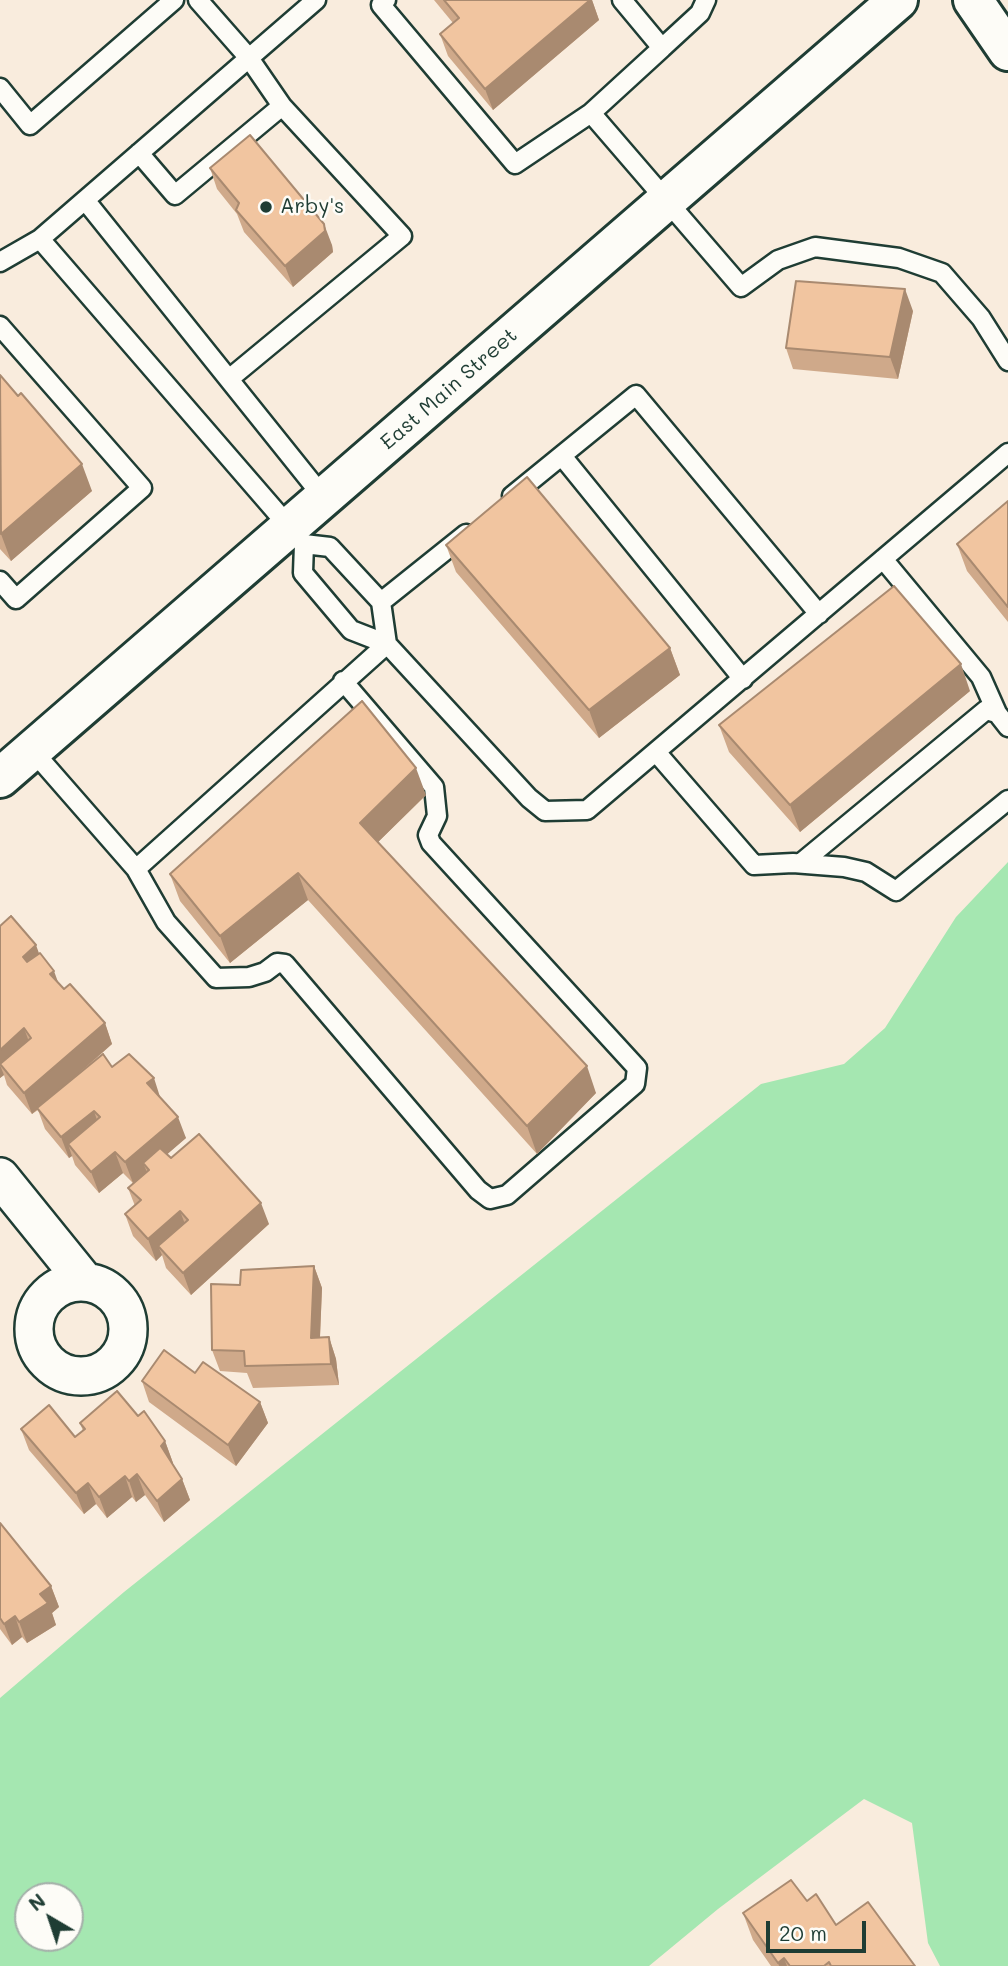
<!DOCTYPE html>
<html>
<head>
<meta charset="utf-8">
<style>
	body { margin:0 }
	#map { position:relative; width:1008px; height:1966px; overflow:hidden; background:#f9ecdd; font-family:Mali,sans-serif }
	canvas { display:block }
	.north { position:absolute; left:14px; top:1882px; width:70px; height:70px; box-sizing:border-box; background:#fdfcf7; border:2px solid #a4b0a9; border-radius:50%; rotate:321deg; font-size:19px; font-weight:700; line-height:28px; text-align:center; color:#1f3d34 }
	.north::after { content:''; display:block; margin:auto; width:24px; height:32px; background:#1f3d34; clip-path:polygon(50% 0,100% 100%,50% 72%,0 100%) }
	.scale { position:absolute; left:766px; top:1921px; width:100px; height:32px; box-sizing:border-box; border:4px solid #1f3d34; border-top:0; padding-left:9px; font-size:21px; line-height:24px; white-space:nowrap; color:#1f3d34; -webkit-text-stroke:5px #fdfcf7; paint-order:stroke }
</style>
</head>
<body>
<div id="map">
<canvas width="1008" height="1966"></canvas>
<div class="north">N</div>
<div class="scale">20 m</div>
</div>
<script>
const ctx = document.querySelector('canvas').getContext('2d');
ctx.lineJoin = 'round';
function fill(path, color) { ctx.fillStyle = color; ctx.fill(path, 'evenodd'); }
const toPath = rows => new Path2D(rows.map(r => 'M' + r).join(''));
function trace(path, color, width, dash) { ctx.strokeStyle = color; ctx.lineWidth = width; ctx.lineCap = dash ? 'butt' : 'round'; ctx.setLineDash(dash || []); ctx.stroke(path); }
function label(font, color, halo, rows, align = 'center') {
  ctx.font = font + ' Mali,sans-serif'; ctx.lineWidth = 5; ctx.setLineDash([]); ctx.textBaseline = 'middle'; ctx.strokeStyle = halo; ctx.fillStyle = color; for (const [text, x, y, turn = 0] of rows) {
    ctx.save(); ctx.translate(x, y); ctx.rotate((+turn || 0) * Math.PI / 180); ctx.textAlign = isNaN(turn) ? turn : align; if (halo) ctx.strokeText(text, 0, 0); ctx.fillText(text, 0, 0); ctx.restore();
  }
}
fill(toPath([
	[1008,862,1008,1966,940,1966,928,1943,912,1823,864,1799,718,1909,649,1966,0,1966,0,1698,124,1592,761,1084,844,1064,885,1028,956,917],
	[28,1896,70,1896,70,1938,28,1938]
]), '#a5e7b1');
const service = toPath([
	[198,0,249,58,282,106,402,236,229,379],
	[386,0,381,5,515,164,591,113,662,48,622,0],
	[662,48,700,13,706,0],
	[0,88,30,125,174,0],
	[591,113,741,287,778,260,815,247,899,258,942,273,981,318,1008,361],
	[139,153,175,195,282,106],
	[85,200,324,498],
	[40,239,304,544,303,573,351,630,387,644,529,798,545,811,587,810,1008,453],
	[0,262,40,239,316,0],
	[0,326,142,488,16,599,0,581],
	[562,456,743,679],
	[512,496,636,395,819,614],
	[304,544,330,547,381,602,387,644],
	[883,559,981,677,997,713],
	[381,602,466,534],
	[32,750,136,869,387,644],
	[656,752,754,865,793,863,844,867,866,872,896,891,1008,800],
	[801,863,986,710,997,713,1008,727],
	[136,869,166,922,216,978,249,977,265,972,277,963,285,964,478,1190,490,1199,507,1195,635,1084,637,1068,431,843,428,835,437,816,434,787,343,681]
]);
const minor = toPath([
	[0,1177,85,1282],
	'34 1329a47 47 0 1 1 94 0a47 47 0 1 1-94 0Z'
]);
const secondary = toPath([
	[973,0,1008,51],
	[0,778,898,0]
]);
trace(service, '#1f3d34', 23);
trace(minor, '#1f3d34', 42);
trace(secondary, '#1f3d34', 44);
trace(service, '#fdfcf7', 18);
trace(minor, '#fdfcf7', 37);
trace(secondary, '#fdfcf7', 38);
fill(toPath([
	[434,0,592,0,599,20,493,110,448,56,440,34,453,23],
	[210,168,332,245,333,252,293,287,244,232,237,214,217,189],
	[913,311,898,379,793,369,786,348],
	[0,375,92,491,11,561,0,549],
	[1008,501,1008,622,967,571,957,544],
	[446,545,670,648,680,675,599,738,456,572],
	[970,691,800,832,729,752,719,725],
	[426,795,378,842,596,1093,537,1154,308,900,230,963,180,901,170,874],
	[0,926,39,954,58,983,64,989,105,1023,112,1044,89,1065,112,1067,161,1098,186,1138,167,1154,269,1224,191,1295,166,1268,162,1255,156,1261,133,1236,125,1214,135,1206,128,1188,133,1183,123,1173,99,1193,75,1165,72,1156,69,1158,45,1129,38,1110,32,1114,7,1085,4,1075,0,1078],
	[314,1266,322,1288,320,1338,329,1337,336,1359,339,1385,253,1388,247,1373,220,1371,212,1350,240,1285],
	[195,1373,260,1402,268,1423,236,1466,149,1402,142,1381],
	[138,1416,165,1441,173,1463,172,1463,182,1479,190,1500,164,1522,145,1495,136,1502,132,1497,107,1518,96,1504,84,1514,29,1450,21,1429,75,1437,83,1431,80,1423],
	[0,1523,51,1586,59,1607,52,1613,56,1625,27,1643,22,1637,12,1645,0,1629],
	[807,1901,836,1925,915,1966,771,1966,753,1940,743,1913]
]), '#cfa98a');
fill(toPath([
	[590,0,592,0,599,20,493,110,485,89],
	[324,224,332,245,333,252,293,287,285,266],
	[905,289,913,311,898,379,890,357],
	[82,464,92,491,11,561,1,534],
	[670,648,680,675,599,738,589,710],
	[961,664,970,691,800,832,790,805],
	[416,768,426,795,370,850,360,823],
	[298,873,308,900,230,963,220,936],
	[36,945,44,967,31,979,23,957],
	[54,971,62,993,50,974],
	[105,1023,112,1044,32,1114,24,1093],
	[24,1028,32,1050,0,1064,0,1050],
	[0,1065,4,1075,0,1078],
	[587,1066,596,1093,537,1154,527,1126],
	[154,1078,161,1100,147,1083],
	[94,1111,101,1132,68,1144,72,1156,69,1158,61,1137],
	[178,1117,186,1138,149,1170,143,1163,147,1172,133,1183,125,1162],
	[115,1152,123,1173,99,1193,91,1172],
	[261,1203,269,1224,191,1295,183,1273],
	[180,1211,188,1232,158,1246,162,1255,156,1261,148,1239],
	[314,1266,322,1288,319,1359,311,1338],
	[329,1337,336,1359,339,1385,331,1364],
	[260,1402,268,1423,236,1466,228,1445],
	[165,1441,173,1463,169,1467,161,1446],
	[137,1474,145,1495,136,1502,129,1481],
	[125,1476,132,1497,107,1518,99,1497],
	[182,1479,190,1500,164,1522,157,1501],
	[88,1483,96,1504,84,1514,76,1493],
	[51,1586,59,1607,52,1613,56,1625,27,1643,19,1622,40,1594],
	[15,1616,22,1637,12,1645,4,1624],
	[784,1958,787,1966,779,1966,778,1963]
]), '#a98a70');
const building = toPath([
	[444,0,590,0,485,89,440,34,459,18,444,0],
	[250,135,324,224,325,231,285,266,236,210,239,203,210,168,250,135],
	[796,281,905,289,890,357,786,348,796,281],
	[0,375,18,396,21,393,82,464,1,534,0,375],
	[527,477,670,648,589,710,446,545,527,477],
	[1008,501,1008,607,957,544,1008,501],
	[894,586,961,664,790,805,719,725,894,586],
	[362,701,416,768,360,823,587,1066,527,1126,298,873,220,936,170,874,362,701],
	[11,916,36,945,23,957,27,962,40,953,54,971,50,974,64,989,70,984,105,1023,24,1093,0,1064,31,1038,24,1028,0,1050,0,926,11,916],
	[103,1054,112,1067,129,1054,154,1078,147,1083,178,1117,125,1162,115,1152,91,1172,68,1144,100,1117,94,1111,61,1137,37,1108,103,1054],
	[199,1134,261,1203,183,1273,158,1246,188,1220,180,1211,148,1239,125,1214,141,1200,128,1188,149,1170,143,1163,160,1148,171,1158,199,1134],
	[314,1266,311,1338,329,1337,331,1364,245,1366,244,1351,212,1350,211,1284,240,1285,241,1270,314,1266],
	[164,1350,195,1373,203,1362,260,1402,228,1445,142,1381,164,1350],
	[117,1391,138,1416,144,1411,165,1441,161,1446,182,1479,157,1501,137,1474,129,1481,125,1476,99,1497,88,1483,76,1493,21,1429,49,1405,75,1437,85,1429,80,1423,117,1391],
	[0,1523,51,1586,40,1594,48,1603,19,1622,15,1616,4,1624,0,1618,0,1523],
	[791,1880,807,1901,816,1894,836,1925,868,1902,915,1966,831,1966,829,1962,824,1966,790,1966,784,1958,778,1963,743,1913,791,1880]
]);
fill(building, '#f1c5a0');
trace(building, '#a98a70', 2);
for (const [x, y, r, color] of [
	[266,207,7,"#1f3d34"]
]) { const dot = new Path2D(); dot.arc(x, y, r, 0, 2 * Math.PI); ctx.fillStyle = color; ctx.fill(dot); trace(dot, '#fdfcf7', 2.5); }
label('21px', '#1f3d34', '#fdfcf7', [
	["Arby's",280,207]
], 'left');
label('21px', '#1f3d34', '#fdfcf7', [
	["East Main Street",449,389,-41]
]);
</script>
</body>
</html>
